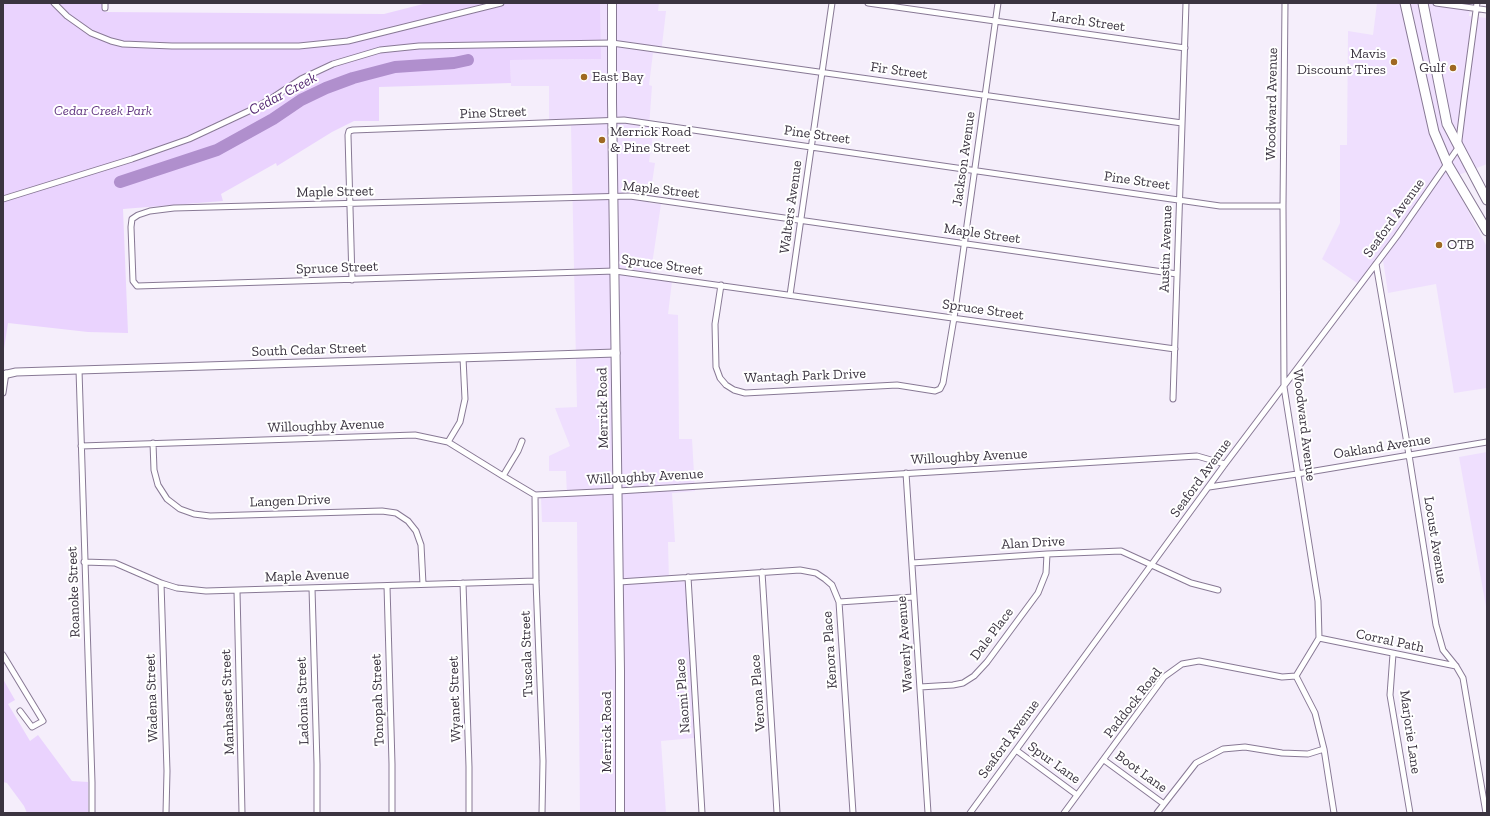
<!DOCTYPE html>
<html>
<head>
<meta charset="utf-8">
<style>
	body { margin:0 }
	#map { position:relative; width:1490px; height:816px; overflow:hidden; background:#f5eefb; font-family:"Zilla Slab",serif }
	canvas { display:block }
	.frame { position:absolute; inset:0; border:4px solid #3b3440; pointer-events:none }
</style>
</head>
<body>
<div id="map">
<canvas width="1490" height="816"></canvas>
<div class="frame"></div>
</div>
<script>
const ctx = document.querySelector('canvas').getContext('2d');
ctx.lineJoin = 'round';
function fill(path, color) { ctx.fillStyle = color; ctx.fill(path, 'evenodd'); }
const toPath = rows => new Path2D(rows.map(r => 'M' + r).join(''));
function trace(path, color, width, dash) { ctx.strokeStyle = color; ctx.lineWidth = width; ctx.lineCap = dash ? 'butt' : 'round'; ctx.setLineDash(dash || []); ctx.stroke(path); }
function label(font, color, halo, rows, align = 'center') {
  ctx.font = font + ' "Zilla Slab",serif'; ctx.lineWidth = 4; ctx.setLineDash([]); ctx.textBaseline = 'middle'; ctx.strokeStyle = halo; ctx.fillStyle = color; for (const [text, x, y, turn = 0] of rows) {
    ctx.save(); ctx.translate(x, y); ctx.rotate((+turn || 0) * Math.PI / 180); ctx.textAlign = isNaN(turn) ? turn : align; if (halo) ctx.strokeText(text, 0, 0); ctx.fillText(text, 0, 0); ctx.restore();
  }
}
fill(toPath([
	[600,3,659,3,658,11,666,11,661,54,653,53,649,85,652,86,649,127,654,128,649,162,655,163,649,203,661,204,650,278,672,281,668,314,678,315,679,439,692,439,695,491,672,493,675,542,668,542,669,582,686,581,694,738,661,741,666,813,580,813,577,522,542,522,541,498,567,497,566,471,549,471,549,456,570,446,555,408,577,407,571,126,549,126,549,86,511,86,510,60,600,59],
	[1377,3,1471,3,1469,16,1487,18,1487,164,1451,178,1487,247,1487,388,1454,393,1436,284,1388,293,1383,260,1363,287,1322,259,1340,223,1340,145,1347,145,1348,31,1373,35],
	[1487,452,1487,612,1459,457]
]), '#efdffe');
fill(toPath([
	[3,3,105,3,105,12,384,14,427,3,600,3,601,59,510,60,511,83,379,87,379,121,354,121,332,132,277,166,276,163,221,194,223,201,123,209,128,333,88,332,8,323,3,355],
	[3,679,15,700,8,704,30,741,38,735,72,781,88,782,88,813,27,813,24,806,7,783,3,782]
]), '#ead3fe');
trace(toPath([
	[120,182,217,150,273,119,301,100,326,88,353,78,395,67,454,63,468,60]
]), '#b08fcd', 12);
const street = toPath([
	[54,3,67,16,91,33,111,41,123,44,172,46,299,46,348,41,501,3],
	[868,3,1185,48],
	[1285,3,1283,206,1284,387,1318,601,1319,638,1296,676,1315,713,1324,749,1334,813],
	[1436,3,1487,10],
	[105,8,105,3],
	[3,199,132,159,189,139,251,110,272,98,301,79,333,64,380,50,419,46,612,43,1182,123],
	[1376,264,1409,455,1436,625,1443,650,1456,666,1463,678,1486,813],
	[352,280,348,135,349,131,353,130,624,120,1220,206,1283,206],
	[721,285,715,324,716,367,720,378,726,385,734,390,745,393,897,385,935,391,940,389,943,383,954,318,998,3],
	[790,295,832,3],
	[1175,349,615,271,137,286,133,281,131,227,132,219,138,215,150,211,174,208,630,196,1177,274],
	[79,370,92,782,92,813],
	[3,393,6,373],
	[1173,399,1186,3],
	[448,442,460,422,465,399,463,358],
	[153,443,154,470,158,485,167,499,180,509,194,514,210,516,382,511,396,513,408,521,416,531,421,545,423,584],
	[81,446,415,435,448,442,503,476,535,495,618,491,1197,456,1225,464],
	[906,473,928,813],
	[503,476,518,451,522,441],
	[1209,487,1297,474,1487,442],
	[535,495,536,581,543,761,542,813],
	[84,562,115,563,161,583,177,588,206,591,536,581],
	[912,563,1047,554,1121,551,1191,583,1218,590],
	[762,572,777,813],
	[688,577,702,813],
	[619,582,800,570,816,573,825,579,832,585,839,602,853,813],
	[161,583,167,771,166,813],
	[463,583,469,767,469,813],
	[387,586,392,764,392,813],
	[312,588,317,764,317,813],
	[237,591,242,813],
	[839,602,914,597],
	[1319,638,1456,666],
	[1393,654,1390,695,1410,813],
	[3,655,43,721,32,727,20,711],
	[920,687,953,685,963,683,974,676,987,662,1038,593,1046,573,1047,554],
	[1016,750,1077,795],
	[1104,760,1164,804],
	[970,813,1225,464,1397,236,1458,148,1464,100,1477,3],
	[1064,813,1164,677,1182,664,1199,661,1282,677,1296,676],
	[1157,813,1196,763,1223,749,1245,747,1282,753,1308,754,1324,749]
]);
const secondary = toPath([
	[3,375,16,372,616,353]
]);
const primary = toPath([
	[612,3,612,102,620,670,620,813]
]);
const highway = toPath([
	[1405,3,1434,132,1448,165,1487,231],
	[1423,3,1447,124,1487,200]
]);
trace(street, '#887995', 7);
trace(secondary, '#887995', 9);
trace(primary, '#887995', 10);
trace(highway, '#887995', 11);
trace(street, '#fff', 5);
trace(secondary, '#fff', 7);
trace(primary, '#fff', 8);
trace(highway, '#fff', 9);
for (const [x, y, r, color] of [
	[1394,62,4,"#9f6922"],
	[1453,68,4,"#9f6922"],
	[584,77,4,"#9f6922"],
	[602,140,4,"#9f6922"],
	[1439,245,4,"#9f6922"]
]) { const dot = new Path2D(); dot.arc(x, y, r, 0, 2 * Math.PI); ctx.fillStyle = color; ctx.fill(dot); trace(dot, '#fff', 1.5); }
label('14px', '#3b3440', '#fff', [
	["Larch Street",1088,22,8],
	["Fir Street",899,71,8],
	["Woodward Avenue",1272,104,-89],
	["Pine Street",493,113,-2],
	["Pine Street",817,135,8],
	["Jackson Avenue",964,159,-82],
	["Pine Street",1137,181,8],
	["Maple Street",661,190,6],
	["Maple Street",335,192,-1],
	["Walters Avenue",791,207,-82],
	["Seaford Avenue",1394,218,-54],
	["Maple Street",982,234,8],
	["Austin Avenue",1166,249,-88],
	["Spruce Street",662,265,8],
	["Spruce Street",337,268,-2],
	["Spruce Street",983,310,8],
	["South Cedar Street",309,350,-2],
	["Wantagh Park Drive",805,376,-2],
	["Merrick Road",603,408,-91],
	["Woodward Avenue",1304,425,83],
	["Willoughby Avenue",326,426,-2],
	["Oakland Avenue",1382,447,-9],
	["Willoughby Avenue",969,457,-3],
	["Willoughby Avenue",645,477,-3],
	["Seaford Avenue",1201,478,-54],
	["Langen Drive",290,501,-2],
	["Locust Avenue",1435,540,81],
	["Alan Drive",1033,543,-3],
	["Maple Avenue",307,576,-2],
	["Roanoke Street",74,592,-92],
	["Dale Place",992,634,-53],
	["Corral Path",1390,641,12],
	["Waverly Avenue",905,644,-94],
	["Kenora Place",830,650,-94],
	["Tuscala Street",527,654,-92],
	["Verona Place",758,693,-94],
	["Naomi Place",683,696,-94],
	["Wadena Street",152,698,-92],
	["Wyanet Street",455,699,-92],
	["Tonopah Street",378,700,-92],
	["Ladonia Street",303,701,-92],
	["Manhasset Street",228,702,-92],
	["Paddock Road",1133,703,-52],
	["Merrick Road",607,732,-90],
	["Marjorie Lane",1410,732,82],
	["Seaford Avenue",1009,739,-54],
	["Spur Lane",1054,763,36],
	["Boot Lane",1141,772,36]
]);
label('14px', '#3b3440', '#fff', [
	["Mavis",1386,54,"right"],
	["Discount Tires",1386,70,"right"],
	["Gulf",1445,68,"right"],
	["East Bay",592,77],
	["Merrick Road",610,132],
	["& Pine Street",610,148],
	["OTB",1447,245]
], 'left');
label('italic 14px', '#623681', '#fff', [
	["Cedar Creek Park",103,111]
]);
label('italic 15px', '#542872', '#fff', [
	["Cedar Creek",283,94,-28]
]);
</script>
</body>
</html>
